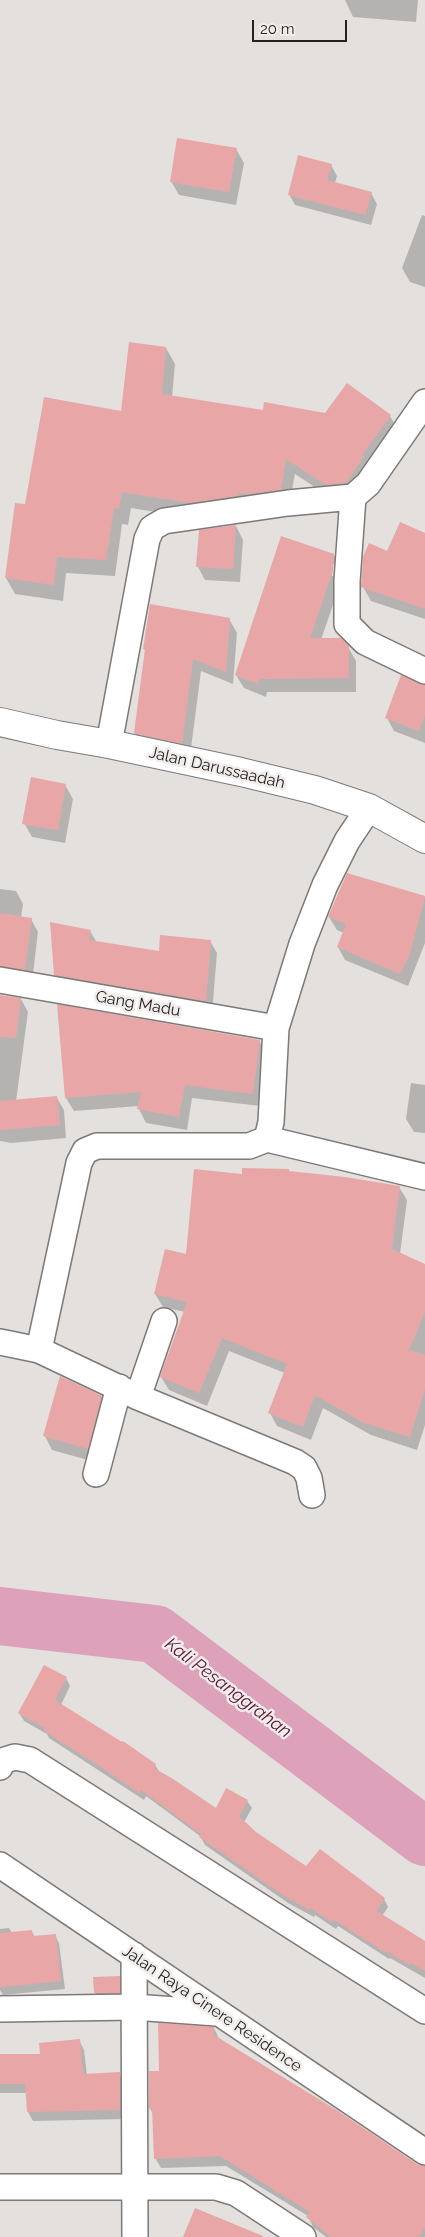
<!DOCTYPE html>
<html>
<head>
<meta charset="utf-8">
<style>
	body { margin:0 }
	#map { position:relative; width:425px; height:2237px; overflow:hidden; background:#e3e0de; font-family:Raleway,sans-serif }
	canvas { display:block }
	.scale { position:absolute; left:252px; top:20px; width:95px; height:22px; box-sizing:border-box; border:2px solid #232221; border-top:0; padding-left:6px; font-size:15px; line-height:18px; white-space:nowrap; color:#232221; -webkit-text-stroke:4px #f1edeb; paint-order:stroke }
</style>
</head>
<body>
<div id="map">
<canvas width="425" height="2237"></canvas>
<div class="scale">20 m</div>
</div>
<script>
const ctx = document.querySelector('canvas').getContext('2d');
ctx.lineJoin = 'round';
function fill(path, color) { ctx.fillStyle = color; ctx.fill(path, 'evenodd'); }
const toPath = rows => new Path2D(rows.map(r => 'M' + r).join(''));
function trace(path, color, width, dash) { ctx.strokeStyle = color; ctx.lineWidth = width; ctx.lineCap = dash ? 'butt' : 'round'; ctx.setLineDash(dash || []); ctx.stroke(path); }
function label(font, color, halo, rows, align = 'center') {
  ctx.font = font + ' Raleway,sans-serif'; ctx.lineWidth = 5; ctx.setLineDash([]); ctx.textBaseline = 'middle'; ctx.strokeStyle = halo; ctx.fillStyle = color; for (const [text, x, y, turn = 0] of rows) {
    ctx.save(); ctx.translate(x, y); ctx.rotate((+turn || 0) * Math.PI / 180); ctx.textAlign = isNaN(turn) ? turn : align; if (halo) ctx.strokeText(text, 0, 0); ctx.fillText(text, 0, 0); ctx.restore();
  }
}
fill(toPath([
	[345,0,418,0,416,22,353,17],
	[236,149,244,163,236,205,179,195,171,181],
	[331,165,337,176,335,183,371,193,377,204,371,225,295,205,289,194],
	[422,215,425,216,425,287,410,282,402,268],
	[166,348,175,364,172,397,264,411,326,414,347,385,390,416,399,432,336,501,295,474,289,506,199,519,131,508,128,525,122,524,115,576,66,573,63,601,15,594,6,578,26,506,122,412],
	[236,526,243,540,240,582,205,580,198,567],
	[425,534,425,619,371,601,363,587,388,553],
	[334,555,341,569,340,584,321,640,348,647,356,661,356,692,267,692,266,697,244,688,236,675],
	[333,564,335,564,334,576,332,576],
	[229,619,237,633,233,684,201,671,190,756,143,747,135,733,146,652,144,649],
	[425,686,425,743,394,731,387,718],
	[65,785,73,799,65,843,32,837,24,823],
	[372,882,425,897,425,943,408,986,345,960,338,947,344,933,337,930,329,917],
	[0,889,16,891,23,904,21,917,31,919,38,932,32,982,0,981],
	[90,931,97,943,160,953,210,941,217,953,212,1013,63,987,55,974],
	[0,996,21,999,28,1012,16,1101,57,1098,64,1110,66,1138,11,1143,0,1141],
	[58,1006,259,1041,267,1054,260,1106,192,1098,187,1130,146,1123,139,1109,139,1106,74,1111,66,1098],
	[411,1083,425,1085,425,1133,414,1132,406,1119],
	[289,1170,290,1172,399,1187,407,1200,400,1254,425,1265,425,1425,417,1450,371,1435,323,1408,311,1440,277,1426,270,1413,285,1373,229,1351,207,1406,169,1390,161,1377,185,1312,163,1307,155,1294,187,1256,243,1176],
	[101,1397,109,1410,95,1462,52,1450,45,1436],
	[66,1678,70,1686,61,1705,155,1765,160,1773,216,1810,247,1801,252,1808,244,1822,255,1833,306,1868,384,1899,388,1907,382,1916,425,1942,425,1978,390,1958,389,1959,338,1926,336,1929,315,1915,314,1917,288,1903,205,1845,200,1836,146,1796,144,1800,49,1738,47,1734,24,1721,19,1713],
	[9,1928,12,1933,32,1932,35,1937,55,1935,59,1943,65,1989,3,1995,0,1990,0,1929],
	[119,1977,123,1984,123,2000,100,2000,96,1993],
	[214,2028,219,2039,416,2165,425,2166,425,2237,326,2237,313,2227,308,2216,226,2166,161,2168,155,2158,153,2114,150,2108,160,2072],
	[79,2040,84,2050,87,2075,119,2074,125,2083,125,2119,33,2121,28,2112,27,2093,0,2093,0,2058,52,2057]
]), '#0003');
trace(toPath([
	[0,1616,155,1634,425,1837]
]), '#dda1b9', 58);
fill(toPath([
	[177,138,237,148,229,192,170,182],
	[298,155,332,164,327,180,372,192,365,215,288,195],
	[129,342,166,347,162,394,263,410,264,402,325,413,347,383,391,415,362,455,364,456,346,483,326,485,286,459,281,490,247,494,239,493,238,496,189,503,122,492,119,509,114,508,106,560,57,557,54,585,5,578,15,503,25,504,44,397,121,411],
	[400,522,425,533,425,609,361,587,363,557,369,543,387,551],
	[236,525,233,569,196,567,199,530],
	[281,536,334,554,333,570,310,638,341,638,349,646,349,678,260,679,258,684,235,675],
	[150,604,230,618,226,672,193,659,182,744,134,733,145,649,143,649],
	[401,675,425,685,425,715,419,731,385,718],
	[31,777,66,784,58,830,22,824],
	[347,873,425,896,410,954,400,974,337,947,346,924,328,917],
	[0,913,32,918,25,970,0,966],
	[50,922,91,930,89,940,159,951,160,935,211,940,206,1001,54,975],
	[0,995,21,998,16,1038,0,1037],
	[57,1004,260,1040,253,1094,185,1085,179,1117,137,1109,141,1092,65,1098],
	[57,1096,60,1125,0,1130,0,1101],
	[242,1168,289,1169,289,1171,345,1177,400,1186,392,1249,425,1264,425,1312,409,1350,425,1355,425,1389,410,1437,362,1422,315,1395,303,1427,268,1413,287,1364,222,1338,199,1393,160,1377,187,1302,154,1294,165,1249,186,1254,194,1169,242,1174],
	[60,1376,102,1396,88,1449,43,1436],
	[44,1665,67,1677,55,1700,122,1742,123,1741,156,1764,154,1768,173,1779,216,1808,226,1788,248,1800,239,1816,256,1832,306,1866,320,1849,385,1898,377,1911,425,1941,425,1971,411,1963,410,1965,386,1951,385,1952,334,1920,332,1922,311,1908,309,1910,283,1895,199,1837,201,1834,141,1790,139,1793,98,1765,44,1731,45,1728,18,1713],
	[32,1930,33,1936,56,1934,61,1981,0,1987,0,1933],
	[120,1976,120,1993,94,1993,93,1977],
	[158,2023,214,2027,214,2035,335,2109,417,2164,425,2166,425,2228,418,2237,331,2237,306,2217,310,2212,220,2156,154,2159,152,2108,149,2109,149,2071,159,2071],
	[80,2039,83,2074,120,2072,120,2110,27,2112,25,2084,0,2084,0,2054,40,2054,39,2043],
	[195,2208,263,2236,263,2237,183,2237]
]), '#e8a7a6');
const street = toPath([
	[353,497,347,581,347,624,365,642,425,671],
	[109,744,147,539,152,528,164,521,288,503,353,497,368,484,425,402],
	[0,980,276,1028],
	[267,1139,425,1177],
	[0,1342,39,1350,138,1397,295,1462,304,1468,309,1478,312,1495],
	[39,1350,79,1163,85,1151,97,1146,249,1146,267,1139,271,1122,276,1028,302,944,325,885,347,841,369,808],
	[138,1397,164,1321],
	[96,1474,119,1387],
	[0,1767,2,1761,15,1757,30,1760,425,2011],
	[0,1865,425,2152],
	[134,1955,135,2237],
	[0,2009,134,2007,216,2013],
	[0,2187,216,2187,236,2193,303,2237]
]);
const secondary = toPath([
	[0,722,57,735,109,744,241,772,315,790,369,808,425,839]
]);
trace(street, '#7c7977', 28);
trace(secondary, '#7c7977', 30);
trace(street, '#fff', 25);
trace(secondary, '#fff', 28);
label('16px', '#232221', '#f1edeb', [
	["Jalan Darussaadah",217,768,13],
	["Gang Madu",138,1004,10],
	["Jalan Raya Cinere Residence",212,2009,34]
]);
label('italic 18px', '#5a1538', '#f1edeb', [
	["Kali Pesanggrahan",228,1688,37]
]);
</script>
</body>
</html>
